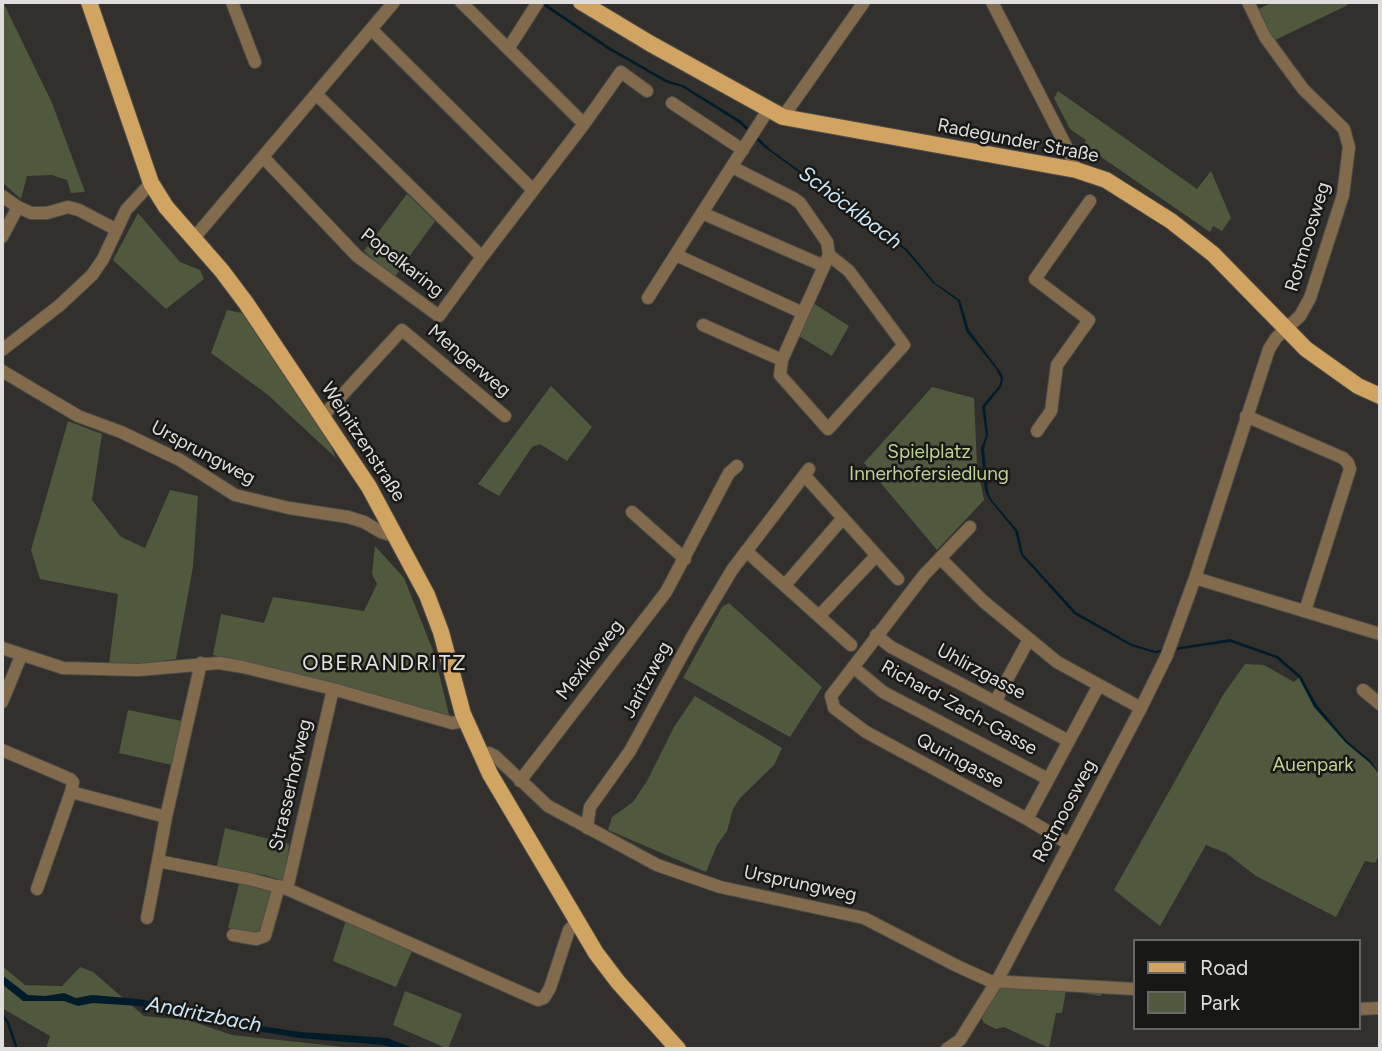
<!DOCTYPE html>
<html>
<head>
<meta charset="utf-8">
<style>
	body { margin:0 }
	#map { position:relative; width:1382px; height:1051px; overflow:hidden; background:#31302c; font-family:Figtree,sans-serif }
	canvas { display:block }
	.frame { position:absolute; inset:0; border:4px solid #dfdedc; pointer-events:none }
	.legend { position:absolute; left:1133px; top:939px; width:228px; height:91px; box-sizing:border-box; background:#181816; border:2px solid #686765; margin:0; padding:9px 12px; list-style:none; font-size:21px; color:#dfdedc }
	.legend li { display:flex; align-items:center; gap:14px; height:35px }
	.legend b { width:35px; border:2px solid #686765 }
</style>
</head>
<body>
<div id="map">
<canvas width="1382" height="1051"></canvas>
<div class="frame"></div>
<ul class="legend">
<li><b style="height:9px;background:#d2a462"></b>Road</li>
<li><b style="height:19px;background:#50593e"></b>Park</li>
</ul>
</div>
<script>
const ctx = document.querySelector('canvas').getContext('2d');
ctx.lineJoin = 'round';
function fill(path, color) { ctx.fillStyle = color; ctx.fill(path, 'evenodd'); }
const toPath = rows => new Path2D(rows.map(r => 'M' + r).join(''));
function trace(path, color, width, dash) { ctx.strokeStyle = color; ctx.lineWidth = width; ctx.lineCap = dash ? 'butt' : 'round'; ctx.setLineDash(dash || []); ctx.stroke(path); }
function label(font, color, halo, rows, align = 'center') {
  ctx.font = font + ' Figtree,sans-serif'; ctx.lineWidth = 5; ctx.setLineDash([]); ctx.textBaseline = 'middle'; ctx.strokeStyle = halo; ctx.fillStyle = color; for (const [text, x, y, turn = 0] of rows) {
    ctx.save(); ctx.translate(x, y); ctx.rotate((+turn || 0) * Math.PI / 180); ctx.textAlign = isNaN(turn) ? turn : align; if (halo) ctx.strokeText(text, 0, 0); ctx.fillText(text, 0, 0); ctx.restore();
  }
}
fill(toPath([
	[1273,2,1346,2,1348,5,1273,41,1255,11],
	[4,4,52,103,85,192,71,193,67,180,52,175,27,176,21,199,2,182,2,6],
	[1058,91,1197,189,1211,171,1231,218,1222,231,1213,226,1210,232,1091,150,1084,144,1086,140,1070,129,1054,98],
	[407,194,435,221,394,278,364,251],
	[138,213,180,262,200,270,204,279,166,309,113,260],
	[813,303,849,326,832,356,799,336],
	[227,310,242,313,328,439,336,458,268,395,211,353],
	[551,386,592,427,567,461,540,444,532,447,499,496,478,484],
	[932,387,974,398,977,465,984,500,937,550,864,463],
	[68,421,102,434,92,500,121,537,145,548,170,490,198,496,193,567,176,659,134,665,109,664,118,594,40,579,31,550],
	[375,546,404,578,434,653,450,719,335,685,213,655,221,614,264,623,273,597,364,611,377,584,372,574],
	[729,603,822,687,790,737,683,678,722,607],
	[1245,664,1264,665,1294,682,1300,677,1316,706,1347,743,1371,762,1380,774,1380,853,1375,863,1365,861,1336,917,1256,876,1226,853,1206,845,1160,926,1114,890,1223,695],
	[695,696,782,748,774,765,740,798,733,809,727,831,717,845,706,872,608,830,612,817,633,802,647,781,674,727],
	[128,710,182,721,172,765,119,753],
	[225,828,289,844,286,876,283,881,265,875,216,870],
	[240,880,273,889,260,931,250,933,228,928],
	[346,920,413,949,396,987,333,961],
	[2,966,25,985,62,986,80,967,93,972,144,1016,188,1020,232,1035,363,1049,46,1049,50,1036,2,1008],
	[1013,985,1101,990,1101,996,1066,990,1062,1013,1056,1013,1049,1048,1004,1027,996,1029,984,1023,980,1015,992,997,1001,988],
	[405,991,462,1014,448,1049,393,1025]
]), '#50593e');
fill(toPath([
	[538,2,543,2,611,48,667,80,683,85,740,120,771,150,824,188,852,212,907,249,935,283,960,300,969,330,1002,374,1003,379,1001,387,985,407,988,435,984,448,988,491,991,499,1018,531,1023,554,1076,612,1132,644,1155,651,1230,639,1278,656,1301,676,1317,705,1347,741,1371,761,1380,775,1370,763,1346,743,1314,707,1299,678,1276,658,1230,642,1155,653,1131,646,1074,614,1021,555,1015,531,989,499,985,490,981,448,986,436,982,406,999,386,1001,379,996,369,966,331,958,301,933,283,905,250,874,227,850,215,822,189,764,147,739,123,682,87,667,83,609,50],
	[2,975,28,995,45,996,64,993,76,998,92,995,139,999,192,1009,241,1023,300,1032,387,1038,416,1049,397,1049,384,1045,299,1038,239,1028,191,1015,139,1006,93,1003,78,1006,64,1001,23,1001,2,984]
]), '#001b2a');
trace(toPath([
	[2,1014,8,1023,17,1049]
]), '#001b2a', 2.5);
const minor = toPath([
	[232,2,255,62],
	[992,2,1069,152,1076,170],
	[371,29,533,190],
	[508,49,538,2],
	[317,95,482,257,584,124,461,2],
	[672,103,743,150],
	[783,117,864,2],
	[584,124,621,72,647,91],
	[263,157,357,256,439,316,482,257],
	[732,167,793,198,800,203,827,242,829,255,803,313],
	[2,196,18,207,31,213,47,213,68,207,79,210,117,230],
	[702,213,768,110],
	[2,237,18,207],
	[194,238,394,2],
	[676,255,803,313,782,360,780,375,828,429,904,345,849,271,829,255],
	[648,298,702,213,824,266],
	[703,325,782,360],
	[2,350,60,305,92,275,103,259,126,210,151,183],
	[2,371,78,416,121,432,180,460,235,495,289,508,348,517,364,522,381,532,397,537],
	[1246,416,1343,458,1348,463,1350,469,1305,611],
	[322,417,402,330,505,416],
	[1037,431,1051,411,1057,365,1089,320,1035,279,1090,201],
	[805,476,898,579],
	[632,512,685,559],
	[970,527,924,575,831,696,834,708,866,732,1027,819,1069,844],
	[746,551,851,645],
	[940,558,983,601,1057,662,1141,708],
	[1195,578,1380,634],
	[785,585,843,518],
	[819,616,876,556],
	[876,635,891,647,1069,741],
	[2,648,63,668,138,670,219,663,243,667,333,689],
	[853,667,883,692,1048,779],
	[1363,690,1380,704],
	[2,702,21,656],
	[995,702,1029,639],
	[2,750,70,779,73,782,71,792,166,817],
	[481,757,489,753,495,756,548,806,657,865,720,887,864,918,957,966,990,981,1135,989],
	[520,781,666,592,729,473,737,466],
	[1027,819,1099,685],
	[587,828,590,807,630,751,692,637,732,570,809,469],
	[158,861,166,817,201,663],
	[37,889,71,792],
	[287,889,333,689,452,723,466,721],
	[147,918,158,861,249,879,287,889,538,1000,544,998,550,988,569,930,577,922],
	[233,935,256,939,265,936,279,886],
	[1359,1009,1380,1008],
	[947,1049,960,1040,997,981,1141,708,1167,655,1195,578,1269,349,1276,338,1300,316,1310,298,1343,195,1349,147,1344,129,1303,89,1265,37,1248,2]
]);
const major = toPath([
	[89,2,151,183,166,207,222,271,246,303,369,487,427,595,441,632,463,714,490,774,596,953,618,982,678,1049],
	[581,2,651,44,783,117,1076,170,1106,180,1171,221,1213,254,1306,349,1358,386,1380,396]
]);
trace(minor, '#4d4c48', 14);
trace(major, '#4d4c48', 18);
trace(minor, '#816b4c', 12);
trace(major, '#d2a462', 16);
label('19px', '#dfdedc', '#181816', [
	["Radegunder Straße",1018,141,11],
	["Rotmoosweg",1308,237,-73],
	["Popelkaring",402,263,38],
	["Mengerweg",469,361,40],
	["Weinitzenstraße",363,442,57],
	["Ursprungweg",203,453,28],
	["Mexikoweg",590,660,-52],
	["Uhlirzgasse",981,672,28],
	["Jaritzweg",647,680,-62],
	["Richard-Zach-Gasse",959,708,29],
	["Quringasse",960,761,28],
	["Strasserhofweg",291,785,-77],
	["Rotmoosweg",1065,811,-62],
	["Ursprungweg",800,884,12]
]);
label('19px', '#bdd293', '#181816', [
	["Spielplatz",929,452],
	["Innerhofersiedlung",929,474],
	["Auenpark",1313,765]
]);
label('italic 21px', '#cde6f6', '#181816', [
	["Schöcklbach",850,208,37],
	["Andritzbach",204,1015,11]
]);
ctx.letterSpacing = '2px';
label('21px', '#e1e1dc', '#181816', [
	["OBERANDRITZ",385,664]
]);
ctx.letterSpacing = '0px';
</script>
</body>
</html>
